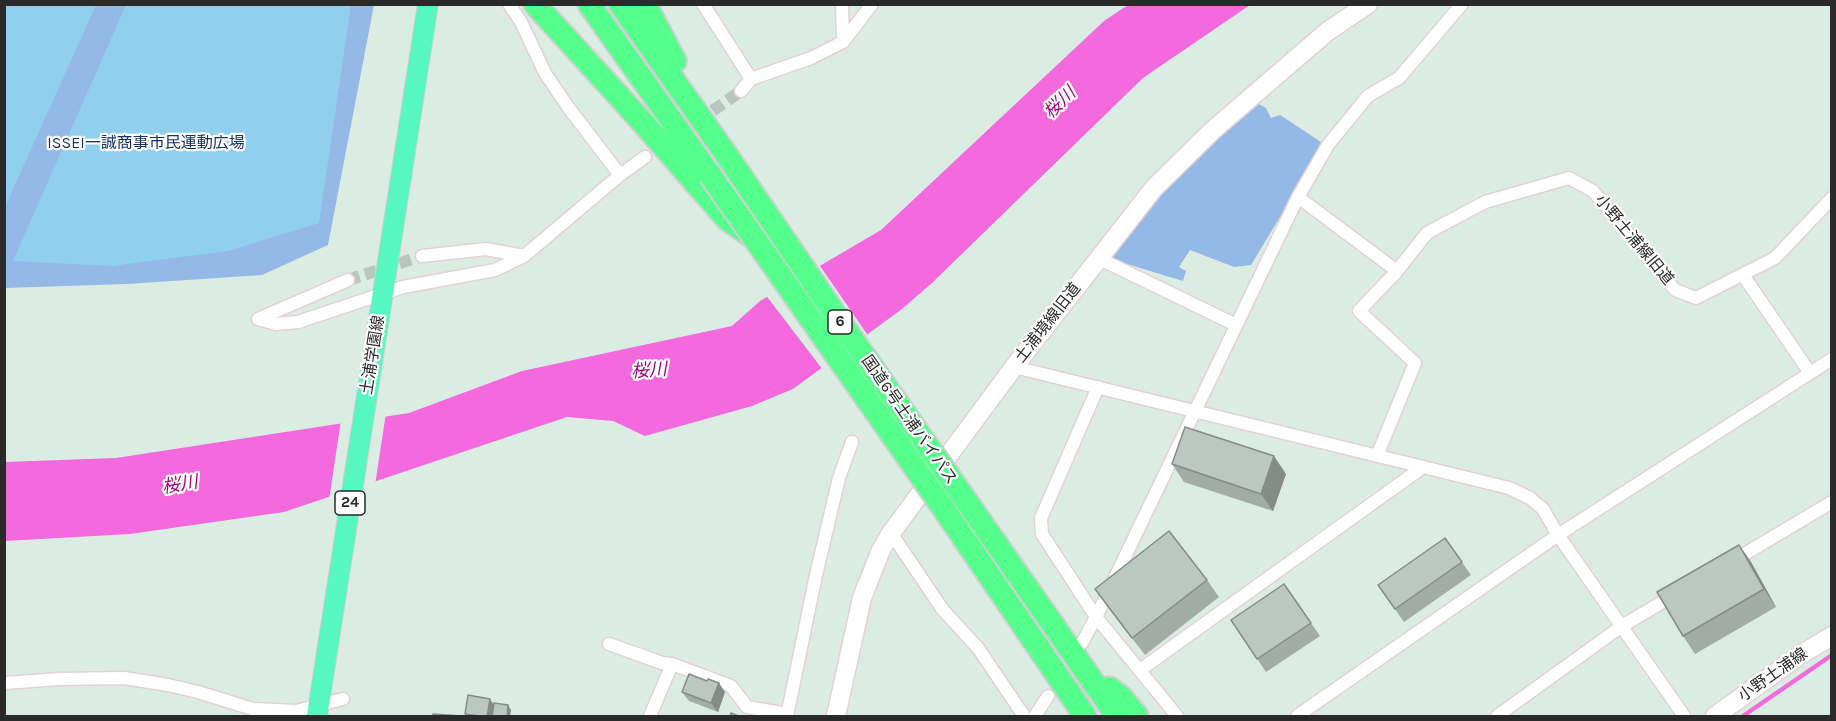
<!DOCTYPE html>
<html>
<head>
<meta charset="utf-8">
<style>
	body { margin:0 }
	#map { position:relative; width:1836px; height:721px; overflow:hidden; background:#dbede3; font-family:Karla,sans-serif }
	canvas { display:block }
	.frame { position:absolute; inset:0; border:6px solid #2a2a2a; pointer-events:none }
</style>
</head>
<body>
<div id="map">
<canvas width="1836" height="721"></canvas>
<div class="frame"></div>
</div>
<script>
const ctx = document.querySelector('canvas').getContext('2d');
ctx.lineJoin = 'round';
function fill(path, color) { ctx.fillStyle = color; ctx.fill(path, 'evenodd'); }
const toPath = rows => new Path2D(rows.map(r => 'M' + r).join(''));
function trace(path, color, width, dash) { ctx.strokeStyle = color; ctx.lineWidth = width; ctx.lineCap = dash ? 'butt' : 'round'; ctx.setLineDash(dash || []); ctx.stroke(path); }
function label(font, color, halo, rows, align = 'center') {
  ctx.font = font + ' Karla,"Noto Sans JP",sans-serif'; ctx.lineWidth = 4.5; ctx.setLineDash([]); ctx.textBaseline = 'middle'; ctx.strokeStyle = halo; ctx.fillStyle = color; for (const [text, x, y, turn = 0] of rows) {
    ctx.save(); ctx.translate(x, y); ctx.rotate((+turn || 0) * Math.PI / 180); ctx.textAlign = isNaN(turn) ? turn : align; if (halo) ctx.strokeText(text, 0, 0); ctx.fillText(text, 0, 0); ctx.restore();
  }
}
fill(toPath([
	[4,5,374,5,328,245,262,275,127,284,5,288],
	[1257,103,1266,108,1271,118,1280,115,1324,144,1251,265,1234,267,1190,250,1179,267,1186,271,1183,281,1104,257,1157,192]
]), '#95b9e6');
fill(toPath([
	[5,4,96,5,5,207,4,5],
	[126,5,351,5,319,223,228,251,112,266,13,261]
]), '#90d0ee');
fill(toPath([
	[1128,5,1250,5,1143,78,933,282,902,309,793,389,752,406,645,436,613,421,567,417,284,512,130,534,5,541,5,462,116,458,409,413,522,371,732,326,760,301,881,230,1104,21]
]), '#f469de');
fill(toPath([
	[818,263,869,337,823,370,765,294],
	[386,413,375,485,329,500,341,420]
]), '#dbede3');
trace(toPath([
	[1743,716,1832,655]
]), '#f469de', 4.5);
trace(toPath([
	[698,121,741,91],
	[348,280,422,256]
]), '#b8c6be', 12, [12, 6]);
const street = toPath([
	[509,4,521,22,545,73,568,107,620,175],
	[703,4,751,79],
	[842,4,843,42],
	[741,91,751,79,811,58,843,42,872,4],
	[1298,197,1328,145,1368,96,1399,78,1462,4],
	[422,256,486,249,524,256],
	[1098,258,1236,325],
	[1743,275,1810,373],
	[258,319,276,324,298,322,403,287,495,270,524,256,620,175,645,157],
	[258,319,348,280],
	[1014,367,1509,488,1530,498,1543,509,1558,535,1684,716],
	[1098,387,1041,518,1042,534,1096,617,1177,716],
	[1377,456,1415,363,1359,311,1397,271],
	[891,533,943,610,978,648,1024,716],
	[1733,561,1832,502],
	[1082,643,1096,617,1298,197,1397,271,1427,233,1485,202,1569,178,1593,191,1675,290,1696,298,1775,258,1832,198],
	[609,644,662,663,672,664,731,686,747,707,787,714],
	[1140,670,1423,467],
	[4,683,60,679,124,678,168,685,198,692,253,709,296,711,343,699],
	[650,716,672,664],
	[787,716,816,575,839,478,852,442],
	[1035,716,1048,696],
	[1297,716,1558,535,1832,359],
	[1497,716,1622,626,1676,594]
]);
const secondary = toPath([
	[836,716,862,598,881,550,891,533,1014,367,1154,188,1213,130,1328,31,1368,4],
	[1715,716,1800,655,1832,636]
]);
const primary = toPath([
	[317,716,428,4]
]);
const highway = toPath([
	[535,4,645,125,727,219,750,235],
	[589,4,710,175],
	[620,4,728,157],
	[645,4,675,61],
	[955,485,1117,716],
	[937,499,1085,716],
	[1109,688,1120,696,1137,716]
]);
trace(street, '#e4d0d6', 15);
trace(secondary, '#e4d0d6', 21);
trace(primary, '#d0d0d0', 22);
trace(highway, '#d0d0d0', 26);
trace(street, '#fff', 12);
trace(secondary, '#fff', 18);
trace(primary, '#56f7c0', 20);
trace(highway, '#54ff8c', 22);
const highwayBridge = toPath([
	[728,157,841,323,955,485],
	[710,175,937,499]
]);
trace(highwayBridge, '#d0d0d0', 26, []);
trace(highwayBridge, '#54ff8c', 22);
fill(toPath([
	[1172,464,1286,474,1273,511,1184,482],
	[1445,538,1471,575,1404,622,1378,585],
	[1739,545,1751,562,1776,607,1695,654,1683,636],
	[1207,580,1219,597,1145,655,1107,606,1095,589],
	[1284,584,1320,636,1266,672,1231,620],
	[707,681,725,692,718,712,689,701,682,692]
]), '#a1aca6');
fill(toPath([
	[1274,456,1286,474,1273,511,1261,494],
	[1739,545,1751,562,1776,607,1764,589],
	[719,683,725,692,718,712,711,703],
	[490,699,496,708,495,717,487,717],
	[508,705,511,710,510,717,507,717]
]), '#838c87');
const building = toPath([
	[1185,427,1274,456,1261,494,1172,464,1185,427],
	[1169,531,1207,580,1132,638,1095,589,1169,531],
	[1445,538,1462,562,1395,609,1378,585,1445,538],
	[1739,545,1764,589,1683,636,1657,592,1739,545],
	[1284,584,1311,623,1257,659,1231,620,1284,584],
	[689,674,707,681,708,679,719,683,711,703,682,692,689,674],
	[468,695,490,699,487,717,465,714,468,695],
	[494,703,508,705,507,717,492,717,494,703],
	[731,713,741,717,730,717,731,713],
	[433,714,477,717,433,717,433,714]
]);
fill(building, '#bbc8c1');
trace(building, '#838c87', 1.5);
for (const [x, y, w] of [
	[840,322,24],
	[350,503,30]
]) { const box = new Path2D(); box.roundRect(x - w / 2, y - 12, w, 24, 4.5); ctx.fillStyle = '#fff'; ctx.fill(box); trace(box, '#2a2a2a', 1.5); }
label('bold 15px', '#2a2a2a', null, [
	["6",840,322],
	["24",350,503]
]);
label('16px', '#17316a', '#fff', [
	["ISSEI一誠商事市民運動広場",146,143]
]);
label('16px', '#2a2a2a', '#fff', [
	["小野土浦線旧道",1634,240,50],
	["土浦境線旧道",1048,323,-52],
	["土浦学園線",373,355,-81],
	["国道6号土浦バイパス",909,420,55],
	["小野土浦線",1773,675,-35]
]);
label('italic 18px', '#a1077c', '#fff', [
	["桜川",1060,103,-44],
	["桜川",649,371,-4],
	["桜川",180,485,-9]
]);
</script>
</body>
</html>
